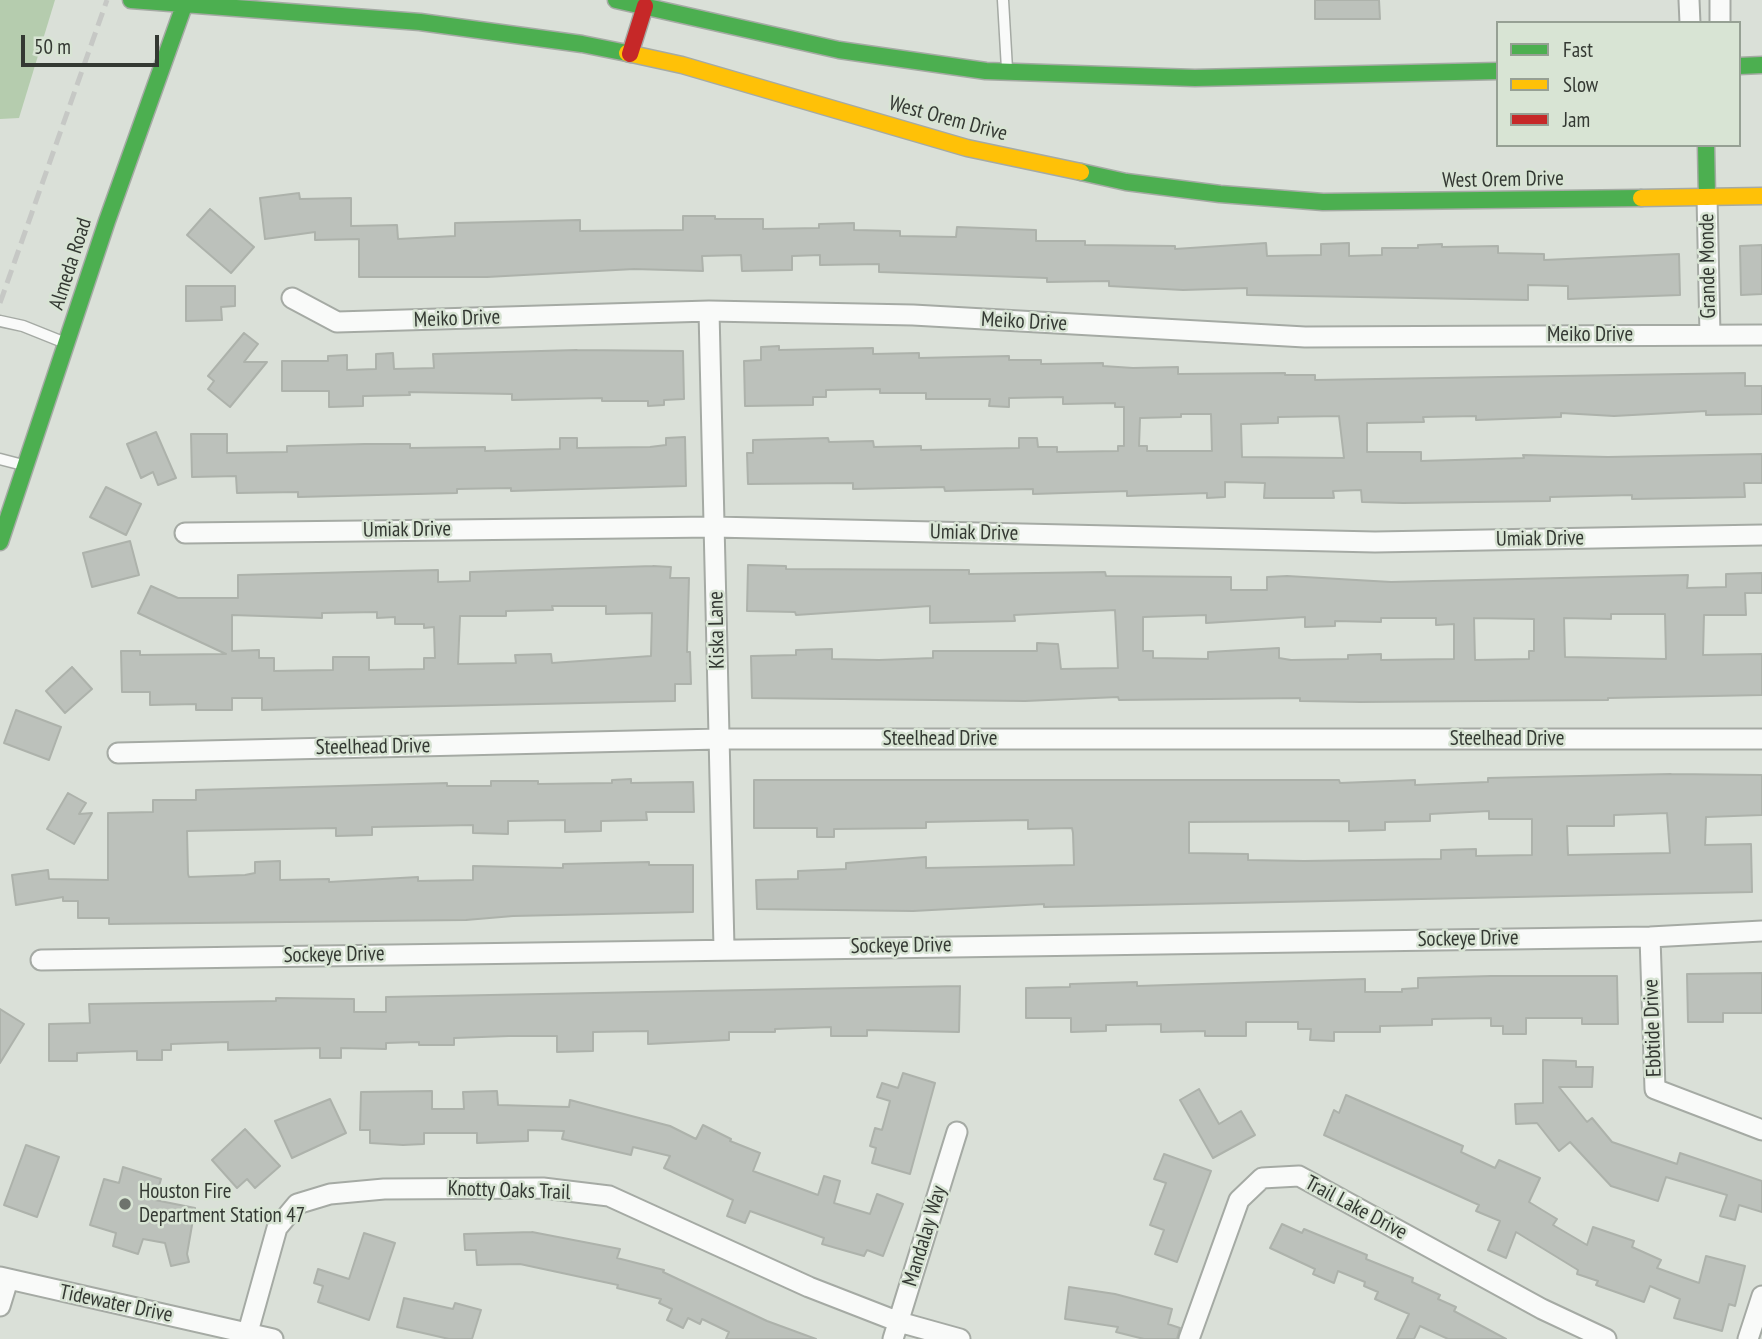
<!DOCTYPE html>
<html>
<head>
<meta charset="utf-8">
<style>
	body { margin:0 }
	#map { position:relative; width:1762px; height:1339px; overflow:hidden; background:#dae0d8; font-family:"PT Sans Narrow",sans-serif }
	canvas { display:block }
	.legend { position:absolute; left:1496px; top:21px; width:245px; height:126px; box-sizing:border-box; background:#d8e4d4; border:2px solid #96a094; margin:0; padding:9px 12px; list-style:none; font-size:21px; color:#343933 }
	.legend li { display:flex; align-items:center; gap:14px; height:35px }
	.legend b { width:35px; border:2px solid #96a094 }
	.scale { position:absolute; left:21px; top:35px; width:138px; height:32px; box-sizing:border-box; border:4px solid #343933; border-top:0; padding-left:9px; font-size:21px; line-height:24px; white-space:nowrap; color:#343933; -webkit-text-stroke:5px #d8e4d4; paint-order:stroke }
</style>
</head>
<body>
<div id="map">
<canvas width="1762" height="1339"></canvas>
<ul class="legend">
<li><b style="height:9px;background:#4caf50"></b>Fast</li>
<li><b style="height:9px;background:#ffc107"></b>Slow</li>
<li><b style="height:9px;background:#c62828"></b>Jam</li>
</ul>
<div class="scale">50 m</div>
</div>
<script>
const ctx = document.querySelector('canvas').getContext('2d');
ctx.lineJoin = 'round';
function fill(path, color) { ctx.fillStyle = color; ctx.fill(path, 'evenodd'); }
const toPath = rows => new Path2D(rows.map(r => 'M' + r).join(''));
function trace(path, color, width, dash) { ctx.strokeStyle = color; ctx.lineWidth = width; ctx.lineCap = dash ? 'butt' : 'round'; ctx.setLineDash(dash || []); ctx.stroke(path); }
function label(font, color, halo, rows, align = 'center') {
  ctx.font = font + ' "PT Sans Narrow",sans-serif'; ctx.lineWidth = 5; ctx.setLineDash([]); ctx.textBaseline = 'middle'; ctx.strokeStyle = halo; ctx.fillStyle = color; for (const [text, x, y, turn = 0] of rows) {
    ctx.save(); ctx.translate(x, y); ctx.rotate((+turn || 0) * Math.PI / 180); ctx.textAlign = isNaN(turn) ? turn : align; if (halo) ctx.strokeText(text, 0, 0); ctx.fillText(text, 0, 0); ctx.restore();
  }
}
fill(toPath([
	[0,0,55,0,19,118,0,119]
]), '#b5ccae');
const building = toPath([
	[1315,0,1379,0,1380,19,1315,19,1315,0],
	[299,193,300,199,351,198,351,226,397,225,398,239,455,236,455,223,580,220,580,231,683,230,683,216,715,216,715,219,763,219,763,229,819,228,819,224,854,223,854,230,900,231,900,236,956,237,957,227,1036,230,1036,241,1085,241,1085,245,1175,246,1175,249,1266,243,1267,256,1321,255,1321,244,1349,243,1349,256,1382,255,1382,248,1418,248,1418,245,1442,244,1442,247,1498,246,1498,253,1544,254,1544,260,1679,254,1680,295,1568,299,1568,286,1528,285,1528,300,1247,295,1247,288,1183,290,1109,286,1109,281,1047,282,1047,278,879,272,879,264,820,265,820,255,792,256,792,270,742,271,741,255,702,256,703,271,634,269,487,277,359,277,359,239,315,240,315,232,265,239,260,198,299,193],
	[210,209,254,247,231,273,187,235,210,209],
	[1762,245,1762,294,1741,295,1740,246,1762,245],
	[186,286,235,286,235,306,221,307,222,320,186,321,186,286],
	[244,333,258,344,244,362,267,362,230,407,208,389,214,381,208,376,244,333],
	[779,346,779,350,873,348,873,354,919,353,919,358,1009,356,1009,360,1041,360,1041,364,1103,363,1103,366,1133,368,1178,367,1178,374,1285,373,1285,375,1315,375,1315,380,1745,373,1745,386,1762,386,1762,414,1706,415,1706,411,1614,416,1561,413,1561,417,1476,420,1476,416,1423,417,1424,422,1367,423,1367,452,1421,452,1421,461,1524,458,1523,455,1608,457,1762,454,1762,483,1744,483,1745,497,1632,499,1632,495,1550,497,1550,501,1403,503,1362,502,1361,490,1333,491,1334,498,1264,498,1265,483,1225,482,1225,497,1207,498,1207,493,1127,496,1127,491,1033,494,1033,489,945,491,944,487,853,489,853,483,748,484,747,453,753,453,753,440,828,438,829,442,873,441,874,447,921,446,921,450,1019,448,1019,438,1037,438,1038,447,1057,447,1057,452,1118,451,1118,446,1124,446,1124,407,1115,407,1115,403,1063,404,1063,397,1009,398,1009,407,989,406,990,399,926,399,926,393,880,393,880,389,826,390,826,397,813,397,813,405,745,406,744,361,761,360,761,347,779,346],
	[1181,414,1211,414,1212,451,1147,451,1147,446,1139,446,1140,418,1181,417,1181,414],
	[1339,416,1344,458,1242,457,1241,424,1278,423,1278,417,1339,416],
	[577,350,683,351,684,399,664,400,664,405,648,406,648,401,602,401,602,398,512,400,512,394,409,392,410,395,363,396,363,406,329,407,329,391,282,391,282,361,328,361,328,356,347,355,347,370,376,369,376,354,393,353,394,369,434,368,433,354,577,350],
	[156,432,176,478,158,485,153,472,141,478,127,444,156,432],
	[191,434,227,434,227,453,287,452,287,446,365,444,410,444,410,448,485,447,485,451,560,449,560,438,577,438,577,448,650,447,666,445,666,438,685,437,686,486,511,491,511,488,457,489,457,493,298,497,298,492,237,493,236,476,192,477,191,434],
	[106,487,141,504,126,535,90,517,106,487],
	[130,541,139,575,92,587,83,553,130,541],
	[748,565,786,566,786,569,969,570,969,574,1105,572,1106,576,1231,577,1231,590,1267,590,1267,577,1287,576,1391,582,1688,575,1687,588,1726,587,1726,574,1762,573,1762,593,1745,593,1746,615,1704,615,1703,655,1762,654,1762,695,1608,698,1608,700,1360,702,1300,701,1300,698,1119,700,1118,697,1025,701,752,698,751,656,796,655,796,650,832,649,832,659,879,660,933,658,933,651,1037,651,1037,643,1058,644,1061,669,1118,668,1115,610,1014,615,1015,621,930,623,930,606,796,615,795,612,747,611,748,565],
	[1611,614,1665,614,1666,659,1565,657,1564,618,1611,619,1611,614],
	[1206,615,1206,623,1305,617,1305,627,1335,626,1335,621,1381,622,1381,618,1436,618,1436,625,1454,624,1454,659,1381,660,1381,654,1348,655,1348,659,1291,660,1279,658,1279,648,1208,652,1208,659,1153,658,1153,651,1143,651,1143,617,1206,615],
	[1474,618,1534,619,1534,651,1529,651,1529,659,1475,660,1474,618],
	[653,566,671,567,670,578,689,578,687,652,690,652,691,684,675,684,675,701,262,710,262,698,232,698,232,710,196,710,196,704,150,705,150,692,122,692,121,651,140,651,140,655,226,654,138,613,151,586,178,598,238,598,238,575,438,570,438,582,470,581,470,572,653,566],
	[552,606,606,606,606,614,652,613,651,656,552,663,551,654,515,655,516,663,458,664,460,616,506,616,506,611,553,610,552,606],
	[377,612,377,618,395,617,395,624,424,624,424,628,434,627,435,658,424,658,424,669,369,670,369,657,333,657,333,670,274,671,274,658,259,658,259,650,232,651,232,615,322,618,322,613,377,612],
	[72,667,92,689,65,713,46,691,72,667],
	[16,710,61,727,49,760,4,743,16,710],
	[1671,774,1762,775,1762,815,1706,817,1705,845,1751,844,1752,892,1044,907,1044,904,913,911,757,909,756,880,798,879,798,871,846,869,846,863,926,857,926,868,1074,865,1073,833,1072,828,1028,829,1028,820,926,822,926,828,834,829,834,837,817,837,817,828,754,828,754,780,1339,780,1340,783,1415,780,1415,785,1488,782,1488,778,1671,774],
	[1489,811,1489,819,1532,819,1532,855,1476,856,1476,849,1441,850,1441,859,1304,861,1248,860,1248,854,1189,853,1189,822,1349,821,1349,831,1385,830,1385,822,1430,821,1430,814,1489,811],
	[1667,813,1670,853,1568,855,1567,826,1614,826,1614,815,1667,813],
	[631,779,631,783,693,782,694,812,646,812,647,820,601,821,601,831,565,832,565,820,508,821,508,834,473,833,473,825,372,827,372,835,336,836,336,828,187,831,188,874,189,877,245,875,255,873,255,862,280,861,280,880,329,879,329,882,418,877,418,881,473,880,473,866,563,868,563,864,649,862,649,865,693,865,693,912,513,916,466,920,109,924,109,918,78,918,78,901,63,901,63,897,16,905,12,875,48,870,49,879,108,880,108,813,153,812,153,800,196,800,196,790,447,783,447,786,491,786,491,781,538,781,538,784,612,783,612,780,631,779],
	[68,793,86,803,79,814,92,813,74,844,47,829,68,793],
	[1762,973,1762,1013,1723,1013,1723,1022,1688,1022,1687,974,1762,973],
	[1491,976,1617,976,1618,1024,1582,1024,1582,1018,1526,1018,1526,1034,1503,1034,1503,1026,1491,1026,1491,1018,1432,1019,1432,1025,1380,1026,1380,1032,1334,1032,1334,1041,1310,1040,1311,1029,1298,1029,1298,1022,1246,1022,1246,1036,1205,1036,1205,1031,1161,1032,1161,1024,1106,1025,1106,1031,1071,1032,1071,1018,1026,1018,1026,988,1070,987,1070,984,1137,982,1137,986,1365,979,1365,992,1402,992,1402,989,1418,988,1418,978,1491,976],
	[960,986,959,1032,867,1030,867,1036,831,1036,831,1027,775,1029,775,1032,729,1032,729,1040,648,1044,648,1031,593,1032,593,1051,557,1052,557,1036,509,1036,454,1038,454,1045,419,1045,419,1042,386,1043,386,1049,341,1048,341,1058,320,1058,320,1048,228,1050,228,1042,171,1044,171,1050,162,1050,162,1060,137,1060,137,1051,77,1053,77,1061,49,1061,49,1024,90,1023,89,1004,276,1001,276,998,354,999,354,1012,386,1012,386,997,960,986],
	[0,1009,24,1024,0,1063,0,1009],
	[1543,1060,1576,1061,1576,1067,1593,1067,1592,1087,1559,1087,1587,1122,1592,1118,1612,1142,1677,1164,1680,1153,1762,1181,1762,1212,1739,1205,1735,1220,1720,1216,1727,1195,1666,1177,1658,1201,1611,1186,1570,1142,1559,1151,1537,1123,1516,1124,1515,1104,1543,1103,1543,1060],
	[903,1073,935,1083,910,1174,872,1163,876,1148,870,1146,875,1128,882,1130,890,1101,877,1097,882,1083,898,1088,903,1073],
	[1199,1089,1219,1124,1241,1111,1255,1135,1213,1158,1180,1100,1199,1089],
	[432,1091,432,1109,464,1109,463,1092,497,1091,498,1105,569,1107,570,1100,670,1126,696,1139,703,1125,731,1139,730,1141,760,1153,753,1171,818,1195,824,1176,840,1181,834,1203,870,1214,877,1194,903,1204,883,1256,867,1250,864,1256,822,1244,824,1238,750,1211,745,1223,727,1216,733,1200,664,1168,670,1156,633,1147,631,1155,562,1139,564,1131,528,1130,528,1141,477,1143,477,1133,424,1133,424,1144,403,1145,370,1143,370,1130,360,1130,361,1092,432,1091],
	[1346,1095,1463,1146,1461,1152,1495,1168,1499,1160,1540,1178,1529,1202,1557,1219,1553,1225,1587,1245,1593,1227,1634,1241,1632,1247,1661,1260,1657,1268,1699,1283,1706,1256,1745,1266,1735,1306,1729,1304,1722,1331,1674,1318,1680,1299,1650,1286,1644,1302,1596,1285,1598,1281,1577,1274,1578,1270,1516,1232,1506,1258,1488,1250,1500,1221,1476,1211,1479,1205,1324,1135,1334,1110,1339,1113,1346,1095],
	[330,1099,346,1133,292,1158,275,1121,330,1099],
	[245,1129,280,1166,255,1188,247,1179,237,1188,212,1160,245,1129],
	[26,1145,59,1157,37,1217,4,1205,26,1145],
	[1164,1154,1211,1171,1177,1262,1155,1254,1164,1230,1150,1225,1166,1183,1154,1179,1164,1154],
	[123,1167,161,1179,155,1200,195,1208,187,1254,189,1262,171,1266,165,1243,143,1239,138,1254,113,1246,116,1233,90,1225,104,1179,119,1183,123,1167],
	[1282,1224,1302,1233,1304,1229,1367,1255,1366,1259,1413,1278,1412,1282,1440,1295,1438,1299,1456,1307,1454,1311,1506,1339,1448,1339,1420,1326,1414,1339,1397,1339,1409,1314,1375,1299,1378,1292,1364,1286,1365,1282,1338,1271,1334,1283,1313,1274,1315,1269,1270,1248,1282,1224],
	[532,1232,620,1249,617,1258,664,1270,663,1272,767,1321,816,1339,726,1339,729,1332,702,1319,700,1324,688,1318,683,1328,667,1320,672,1309,659,1303,661,1299,617,1288,618,1285,520,1264,477,1265,476,1250,465,1250,464,1234,532,1232],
	[364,1233,395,1243,369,1320,318,1302,323,1286,314,1283,318,1269,349,1279,364,1233],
	[1069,1287,1115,1294,1172,1309,1168,1324,1180,1328,1177,1339,1144,1339,1116,1332,1118,1327,1065,1319,1069,1287],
	[404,1298,453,1309,455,1303,481,1310,472,1339,449,1339,397,1327,404,1298]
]);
fill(building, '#bcc1bb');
trace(building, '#adb2ab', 2);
const lane = toPath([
	[1003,0,1007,69],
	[0,321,23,326,63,342],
	[0,459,23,465]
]);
const street = toPath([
	[1689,0,1690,23],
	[1720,23,1720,0],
	[1707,197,1710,335],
	[292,298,337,322,709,311,913,315,1305,337,1762,335],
	[709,311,724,948],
	[185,533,714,527,1375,542,1762,535],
	[118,753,719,739,1762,739],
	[1650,937,1655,1089,1762,1130],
	[41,960,1650,937,1762,931],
	[0,1277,273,1339],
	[0,1306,8,1280],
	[248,1332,277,1228,297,1204,330,1194,384,1189,543,1188,609,1196,809,1287,899,1322,960,1339],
	[893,1339,957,1132],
	[1189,1339,1239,1200,1262,1178,1299,1176,1542,1309,1606,1339],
	[1748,1339,1762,1296]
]);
const fast = toPath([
	[131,0,420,22,582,44,627,53],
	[616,0,839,50,986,71,1195,78,1498,71],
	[1739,66,1762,65],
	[1706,145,1707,197],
	[1081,172,1126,182,1220,194,1323,202,1641,198],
	[0,542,107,221,186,0]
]);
const slow = toPath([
	[627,53,682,65,967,148,1081,172],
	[1641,198,1762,196]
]);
const jam = toPath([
	[630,54,645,6]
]);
trace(lane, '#a5aaa4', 13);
trace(street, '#a5aaa4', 23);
trace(fast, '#a5aaa4', 19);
trace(slow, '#a5aaa4', 19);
trace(jam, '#a5aaa4', 19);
trace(lane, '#f9faf9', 10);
trace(street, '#f9faf9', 19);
trace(fast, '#4caf50', 16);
trace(slow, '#ffc107', 16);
trace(jam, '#c62828', 16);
trace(toPath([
	[0,303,107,0]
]), '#c6c8c5', 5, [14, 7]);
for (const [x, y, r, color] of [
	[125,1204,7,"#6e736d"]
]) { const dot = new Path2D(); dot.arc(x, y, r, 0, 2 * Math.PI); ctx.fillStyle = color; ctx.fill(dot); trace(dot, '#d8e4d4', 2.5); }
label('21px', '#343933', '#d8e4d4', [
	["West Orem Drive",948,119,15],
	["West Orem Drive",1503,180,-1],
	["Almeda Road",71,264,-72],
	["Grande Monde",1708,266,-91],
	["Meiko Drive",457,319,-2],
	["Meiko Drive",1024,322,3],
	["Meiko Drive",1590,335],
	["Umiak Drive",407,530,-1],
	["Umiak Drive",974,533,1],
	["Umiak Drive",1540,539,-1],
	["Kiska Lane",717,630,-91],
	["Steelhead Drive",940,739],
	["Steelhead Drive",1507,739],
	["Steelhead Drive",373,747,-1],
	["Sockeye Drive",1468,939,-1],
	["Sockeye Drive",901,946,-1],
	["Sockeye Drive",334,955,-1],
	["Ebbtide Drive",1653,1028,-92],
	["Knotty Oaks Trail",509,1191,2],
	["Trail Lake Drive",1356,1208,28],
	["Mandalay Way",925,1236,-73],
	["Tidewater Drive",116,1304,12]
]);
label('21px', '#343933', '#d8e4d4', [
	["Houston Fire",139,1192],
	["Department Station 47",139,1216]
], 'left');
</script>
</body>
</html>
